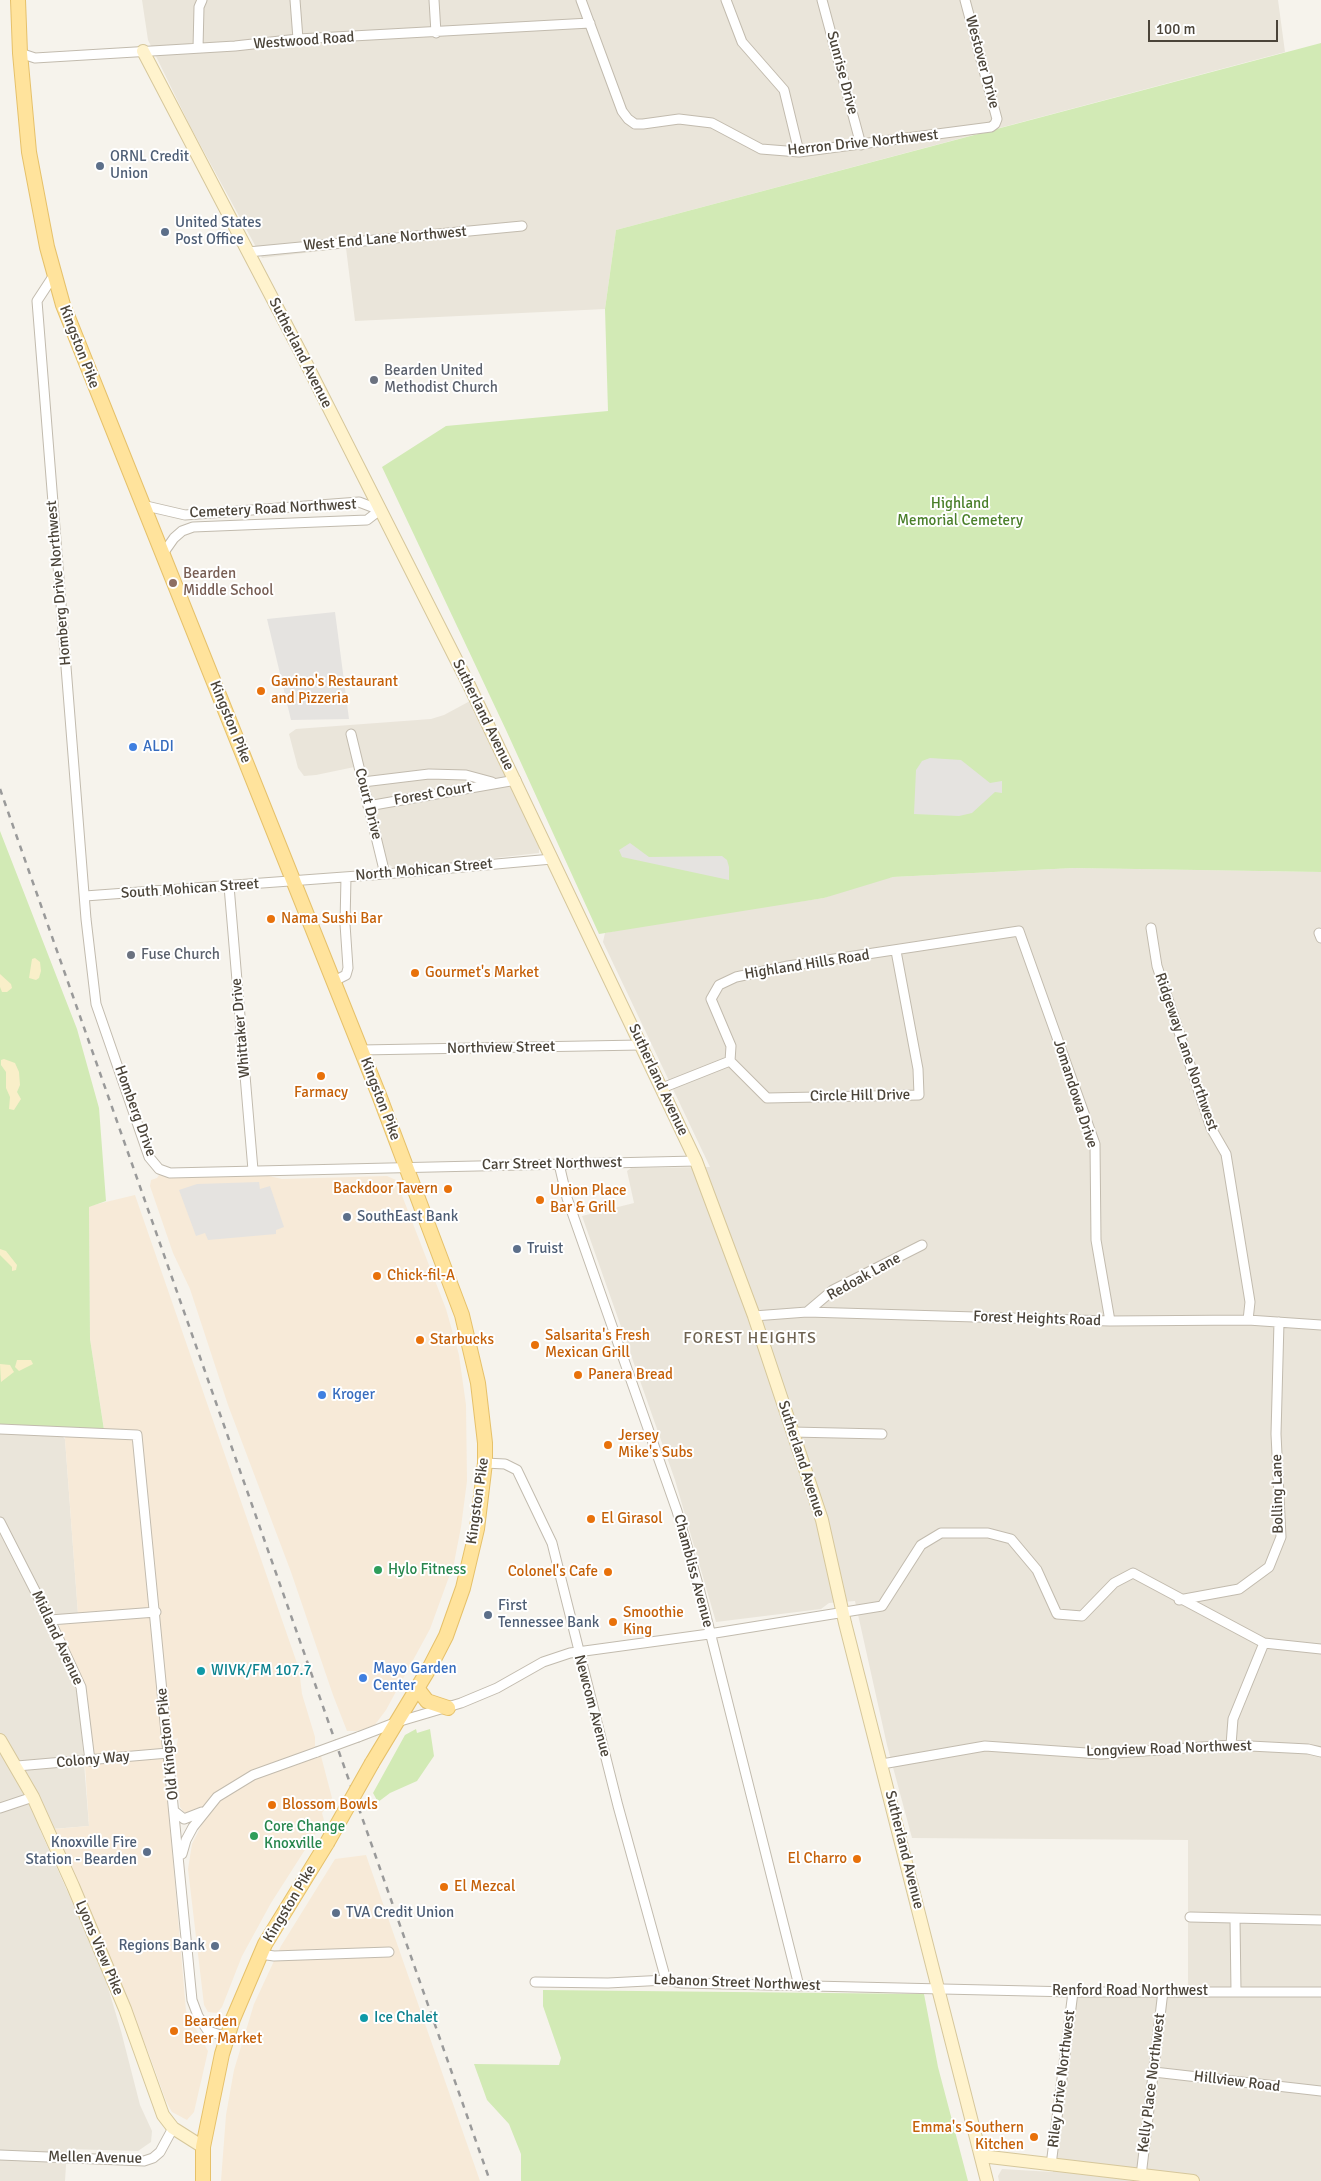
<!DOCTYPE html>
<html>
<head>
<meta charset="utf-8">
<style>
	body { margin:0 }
	#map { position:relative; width:1321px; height:2181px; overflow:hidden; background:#f6f3ec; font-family:Signika,sans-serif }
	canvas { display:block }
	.scale { position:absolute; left:1148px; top:20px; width:130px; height:22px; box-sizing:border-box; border:2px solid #4b4439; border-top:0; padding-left:6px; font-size:15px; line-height:18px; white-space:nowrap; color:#4b4439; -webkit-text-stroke:4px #fff; paint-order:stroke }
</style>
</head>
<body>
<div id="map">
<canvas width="1321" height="2181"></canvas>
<div class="scale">100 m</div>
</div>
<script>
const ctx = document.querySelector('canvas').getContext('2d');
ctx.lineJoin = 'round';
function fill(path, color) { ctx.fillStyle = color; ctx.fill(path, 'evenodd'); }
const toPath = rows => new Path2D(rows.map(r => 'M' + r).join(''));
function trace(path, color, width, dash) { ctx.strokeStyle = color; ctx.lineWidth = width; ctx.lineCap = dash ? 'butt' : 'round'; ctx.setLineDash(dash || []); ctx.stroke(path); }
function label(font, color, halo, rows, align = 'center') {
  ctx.font = font + ' Signika,sans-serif'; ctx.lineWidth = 4; ctx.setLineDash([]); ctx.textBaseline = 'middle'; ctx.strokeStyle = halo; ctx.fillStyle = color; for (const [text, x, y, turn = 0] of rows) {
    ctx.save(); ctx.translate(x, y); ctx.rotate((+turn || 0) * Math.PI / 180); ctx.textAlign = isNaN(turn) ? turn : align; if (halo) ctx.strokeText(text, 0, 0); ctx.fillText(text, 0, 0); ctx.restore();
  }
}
fill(toPath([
	[142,0,1278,0,1285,52,616,230,605,309,355,321,346,248,262,258,191,128,148,40],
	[470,701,539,847,539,853,396,869,388,864,383,851,364,765,316,775,304,776,298,768,289,734,296,729,431,719,444,715],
	[1074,868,1321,872,1321,2181,999,2181,998,2176,1002,2169,1053,2172,1077,1995,1188,1996,1188,1840,912,1838,887,1745,855,1601,829,1603,821,1609,716,1622,675,1480,582,1216,634,1203,627,1171,631,1168,710,1167,603,942,605,933,708,911,790,903,824,898,861,883,893,877],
	[0,1424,55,1427,54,1433,60,1434,65,1439,78,1614,52,1615,44,1620,74,1683,79,1701,89,1826,40,1830,103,1971,121,2031,140,2105,152,2131,151,2142,138,2151,67,2149,65,2181,0,2181]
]), '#eae5da');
fill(toPath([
	[159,1175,169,1177,269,1176,282,1179,387,1176,396,1180,446,1309,459,1355,466,1405,467,1481,461,1527,454,1563,430,1629,386,1710,374,1726,357,1731,347,1731,333,1695,291,1572,228,1405,190,1289,173,1253,150,1186,151,1180,157,1178],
	[135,1195,299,1669,302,1694,315,1737,315,1748,312,1750,314,1759,321,1756,332,1798,322,1813,324,1820,271,1903,242,1956,222,2007,217,2013,208,2012,204,2005,188,1869,192,1844,203,1822,184,1812,180,1807,175,1754,178,1738,163,1743,186,2011,208,2051,194,2112,187,2120,172,2112,166,2101,149,2054,54,1829,89,1826,85,1765,95,1764,85,1690,59,1626,78,1614,65,1439,66,1428,104,1429,90,1339,89,1206],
	[366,1855,480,2181,221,2181,226,2115,234,2070,254,2004,281,1946,335,1859]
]), '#f7ead8');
fill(toPath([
	[1321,43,1321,872,1074,868,893,877,824,898,599,934,506,730,382,467,446,426,608,411,605,309,616,230],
	[0,831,77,1029,99,1108,106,1201,89,1207,90,1339,104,1430,0,1424],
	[416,1729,417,1733,430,1729,434,1756,417,1781,390,1793,378,1802,373,1793,405,1735],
	[543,1990,924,1994,938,2067,968,2181,521,2181,521,2154,509,2124,487,2100,474,2064,559,2065,561,2058,543,2006]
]), '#d2eab5');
fill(toPath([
	[35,958,40,962,41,971,39,978,36,980,29,978,32,959],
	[0,974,11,984,12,988,7,992,2,992,0,987],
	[4,1059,15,1063,19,1072,20,1085,17,1092,21,1099,14,1110,9,1109,10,1097,6,1088,6,1072,1,1065,1,1060],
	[0,1249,6,1251,17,1265,16,1270,12,1271,12,1267,0,1255],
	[17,1360,31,1360,33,1364,19,1371,15,1367],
	[0,1364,10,1365,14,1372,1,1382]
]), '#f9efc9');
fill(toPath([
	[335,612,349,719,291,720,267,619],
	[930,758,961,760,990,783,1002,781,1002,793,995,792,972,813,959,816,914,814,916,770,922,761],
	[630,843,649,857,722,856,727,860,729,867,729,880,622,857,619,850],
	[259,1182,260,1189,270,1186,284,1227,276,1230,276,1234,208,1240,205,1233,196,1236,179,1190,197,1184]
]), '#e5e3e0');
const street = toPath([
	[295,0,298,39],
	[434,0,436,33],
	[581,0,622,111,628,119,635,124,643,124,679,119,712,123,761,149,799,152,991,127,995,124,997,119,965,0],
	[726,0,742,42,784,90,799,152],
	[822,0,861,145],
	[198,48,199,7,202,0],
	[20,53,35,58,235,46,298,39,590,23],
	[248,252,522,226],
	[54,275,37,301,86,919,96,1004,149,1157,159,1169,170,1173,696,1161],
	[142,505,185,515,359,502,380,510,367,520,193,527,182,531,174,538,162,555],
	[351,734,385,874],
	[363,782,429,774,466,775,492,782],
	[368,806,516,780],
	[229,886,253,1170],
	[85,896,385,874,552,859],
	[1151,928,1157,966,1211,1128,1226,1154,1250,1302,1248,1320],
	[1319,933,1321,938],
	[334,981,346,975,348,968,345,924,346,877],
	[361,1050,641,1045],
	[730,1061,731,1046,711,999,719,985,736,977,788,966,1019,931,1095,1144,1096,1240,1110,1321],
	[730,1061,767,1098,919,1095,918,1069,896,951],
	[662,1088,730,1061],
	[559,1164,567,1198,677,1511,699,1588,799,1986],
	[807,1312,833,1290,922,1245],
	[754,1316,807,1312,1110,1321,1248,1320,1321,1325],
	[0,1429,137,1435,192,2000,198,2016,208,2031,227,2037],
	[792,1432,882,1434],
	[485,1463,505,1464,517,1470,552,1543,618,1806,666,1980],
	[0,1522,50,1620,81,1687,90,1761],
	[1179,1600,1239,1589,1269,1567,1281,1537,1276,1434,1279,1322],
	[50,1620,156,1612],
	[358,1737,397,1722,461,1703,497,1688,543,1662,570,1653,709,1634,882,1606,921,1545,941,1533,988,1533,1011,1539,1037,1570,1057,1614,1082,1616,1114,1583,1133,1573,1264,1643,1321,1649],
	[1231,1745,1233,1719,1264,1643],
	[882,1764,985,1746,1101,1754,1231,1745,1308,1749,1321,1752],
	[17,1766,168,1753],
	[0,1808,33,1797],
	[174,1811,184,1819,202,1812],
	[182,1854,186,1840,193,1827,217,1797,253,1775,317,1752],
	[1190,1917,1321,1920],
	[1235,1920,1236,1991],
	[260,1954,274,1956,389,1952],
	[535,1982,608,1983,666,1980,682,1983,1073,1992,1321,1992],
	[1154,2072,1321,2091],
	[0,2155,144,2161,153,2158,160,2152,173,2128],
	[1051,2165,1073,1992],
	[1141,2176,1163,1991]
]);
const secondary = toPath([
	[143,51,303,357,468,683,696,1161,754,1316,822,1520,845,1623,987,2181],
	[0,1740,33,1797,73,1886,125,2009,163,2115,173,2128,203,2147],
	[981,2156,1193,2181]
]);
const primary = toPath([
	[18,0,20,53,29,152,47,247,63,305,379,1095,462,1315,478,1383,485,1443,485,1463,477,1529,463,1588,446,1636,430,1667,372,1763],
	[417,1688,427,1701,448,1708],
	[203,2181,203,2147,222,2054,233,2019,265,1944,327,1843]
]);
trace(street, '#c2bbae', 11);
trace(secondary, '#d6c79b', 14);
trace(primary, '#e6c16a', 16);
trace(street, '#fff', 9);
trace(secondary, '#fff3cd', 12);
trace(primary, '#ffe39c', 14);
trace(toPath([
	[0,789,490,2181]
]), '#9a9a9a', 2.5, [6, 6]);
const streetBridge = toPath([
	[317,1752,358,1737]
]);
const primaryBridge = toPath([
	[327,1843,372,1763]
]);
trace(streetBridge, '#c2bbae', 11, []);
trace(primaryBridge, '#e6c16a', 16, []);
trace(streetBridge, '#fff', 9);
trace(primaryBridge, '#ffe39c', 14);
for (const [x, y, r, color] of [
	[100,166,5,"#5c6f8a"],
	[165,232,5,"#5c6f8a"],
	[374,380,5,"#6b7280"],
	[173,583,5,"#8d6e63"],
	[261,691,5,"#e8710a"],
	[133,747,5,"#3f7fe0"],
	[271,919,5,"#e8710a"],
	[131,955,5,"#6b7280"],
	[415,973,5,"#e8710a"],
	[321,1076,5,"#e8710a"],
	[448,1189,5,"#e8710a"],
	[540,1200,5,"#e8710a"],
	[347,1217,5,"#5c6f8a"],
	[517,1249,5,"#5c6f8a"],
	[377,1276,5,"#e8710a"],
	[420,1340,5,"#e8710a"],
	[535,1345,5,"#e8710a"],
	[578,1375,5,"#e8710a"],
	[322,1395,5,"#3f7fe0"],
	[608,1445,5,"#e8710a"],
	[591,1519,5,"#e8710a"],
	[378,1570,5,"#2e9e5b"],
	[608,1572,5,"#e8710a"],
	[488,1615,5,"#5c6f8a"],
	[613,1622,5,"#e8710a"],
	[201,1671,5,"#0f9aa8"],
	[363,1678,5,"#3f7fe0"],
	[272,1805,5,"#e8710a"],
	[254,1836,5,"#2e9e5b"],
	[147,1852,5,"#5c6f8a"],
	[857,1859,5,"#e8710a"],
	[444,1887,5,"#e8710a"],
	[336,1913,5,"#5c6f8a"],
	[215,1946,5,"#5c6f8a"],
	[364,2018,5,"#0f9aa8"],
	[174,2031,5,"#e8710a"],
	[1034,2137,5,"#e8710a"]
]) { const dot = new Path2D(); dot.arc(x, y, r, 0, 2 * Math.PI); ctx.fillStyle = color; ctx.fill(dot); trace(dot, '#fff', 2); }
label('15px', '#4b4439', '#fff', [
	["Westwood Road",304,41,-4],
	["Westover Drive",982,62,75],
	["Sunrise Drive",842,73,75],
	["Herron Drive Northwest",863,143,-6],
	["West End Lane Northwest",385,239,-5],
	["Kingston Pike",79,347,69],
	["Sutherland Avenue",300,353,63],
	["Cemetery Road Northwest",273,509,-3],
	["Homberg Drive Northwest",59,583,-95],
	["Sutherland Avenue",483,715,64],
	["Kingston Pike",230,722,68],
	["Forest Court",433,794,-10],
	["Court Drive",368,804,76],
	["North Mohican Street",424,870,-5],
	["South Mohican Street",190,889,-4],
	["Highland Hills Road",807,965,-9],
	["Whittaker Drive",241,1028,-95],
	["Northview Street",501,1048,-1],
	["Ridgeway Lane Northwest",1186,1052,71],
	["Sutherland Avenue",658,1080,65],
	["Jomandowa Drive",1075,1094,72],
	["Circle Hill Drive",860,1096,-1],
	["Kingston Pike",380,1099,69],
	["Homberg Drive",135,1111,70],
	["Carr Street Northwest",552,1164,-1],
	["Redoak Lane",864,1277,-29],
	["Forest Heights Road",1037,1319,2],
	["Sutherland Avenue",801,1459,72],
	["Bolling Lane",1278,1494,-91],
	["Kingston Pike",478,1501,-82],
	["Chambliss Avenue",693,1571,75],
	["Midland Avenue",57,1638,65],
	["Newcom Avenue",592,1706,75],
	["Old Kingston Pike",168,1744,-96],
	["Longview Road Northwest",1169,1749,-2],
	["Colony Way",93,1760,-5],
	["Sutherland Avenue",904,1850,76],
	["Kingston Pike",290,1904,-59],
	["Lyons View Pike",99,1948,67],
	["Lebanon Street Northwest",737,1983,2],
	["Renford Road Northwest",1130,1991],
	["Riley Drive Northwest",1062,2079,-83],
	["Hillview Road",1237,2082,7],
	["Kelly Place Northwest",1152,2083,-83],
	["Mellen Avenue",95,2158,1]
]);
label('15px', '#4e5e75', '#fff', [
	["ORNL Credit",110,157],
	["Union",110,174],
	["United States",175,223],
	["Post Office",175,240],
	["SouthEast Bank",357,1217],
	["Truist",527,1249],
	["First",498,1606],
	["Tennessee Bank",498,1623],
	["Knoxville Fire",137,1843,"right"],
	["Station - Bearden",137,1860,"right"],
	["TVA Credit Union",346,1913],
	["Regions Bank",205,1946,"right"]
], 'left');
label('15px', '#5b616d', '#fff', [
	["Bearden United",384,371],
	["Methodist Church",384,388],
	["Fuse Church",141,955]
], 'left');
label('15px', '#4a7f2a', '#fff', [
	["Highland",960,504],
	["Memorial Cemetery",960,521]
]);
label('15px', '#785e54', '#fff', [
	["Bearden",183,574],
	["Middle School",183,591]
], 'left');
label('15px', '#c56008', '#fff', [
	["Gavino's Restaurant",271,682],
	["and Pizzeria",271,699],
	["Nama Sushi Bar",281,919],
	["Gourmet's Market",425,973],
	["Farmacy",321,1093,"center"],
	["Backdoor Tavern",438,1189,"right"],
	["Union Place",550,1191],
	["Bar & Grill",550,1208],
	["Chick-fil-A",387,1276],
	["Salsarita's Fresh",545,1336],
	["Mexican Grill",545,1353],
	["Starbucks",430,1340],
	["Panera Bread",588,1375],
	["Jersey",618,1436],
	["Mike's Subs",618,1453],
	["El Girasol",601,1519],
	["Colonel's Cafe",598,1572,"right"],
	["Smoothie",623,1613],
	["King",623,1630],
	["Blossom Bowls",282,1805],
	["El Charro",847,1859,"right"],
	["El Mezcal",454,1887],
	["Bearden",184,2022],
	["Beer Market",184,2039],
	["Emma's Southern",1024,2128,"right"],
	["Kitchen",1024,2145,"right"]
], 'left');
label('15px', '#366cbe', '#fff', [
	["ALDI",143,747],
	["Kroger",332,1395],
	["Mayo Garden",373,1669],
	["Center",373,1686]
], 'left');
label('15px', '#27864d', '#fff', [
	["Hylo Fitness",388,1570],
	["Core Change",264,1827],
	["Knoxville",264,1844]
], 'left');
label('15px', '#0d838f', '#fff', [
	["WIVK/FM 107.7",211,1671],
	["Ice Chalet",374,2018]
], 'left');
ctx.letterSpacing = '1px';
label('16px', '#6e6250', '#fff', [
	["FOREST HEIGHTS",750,1339]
]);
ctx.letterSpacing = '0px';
</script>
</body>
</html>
